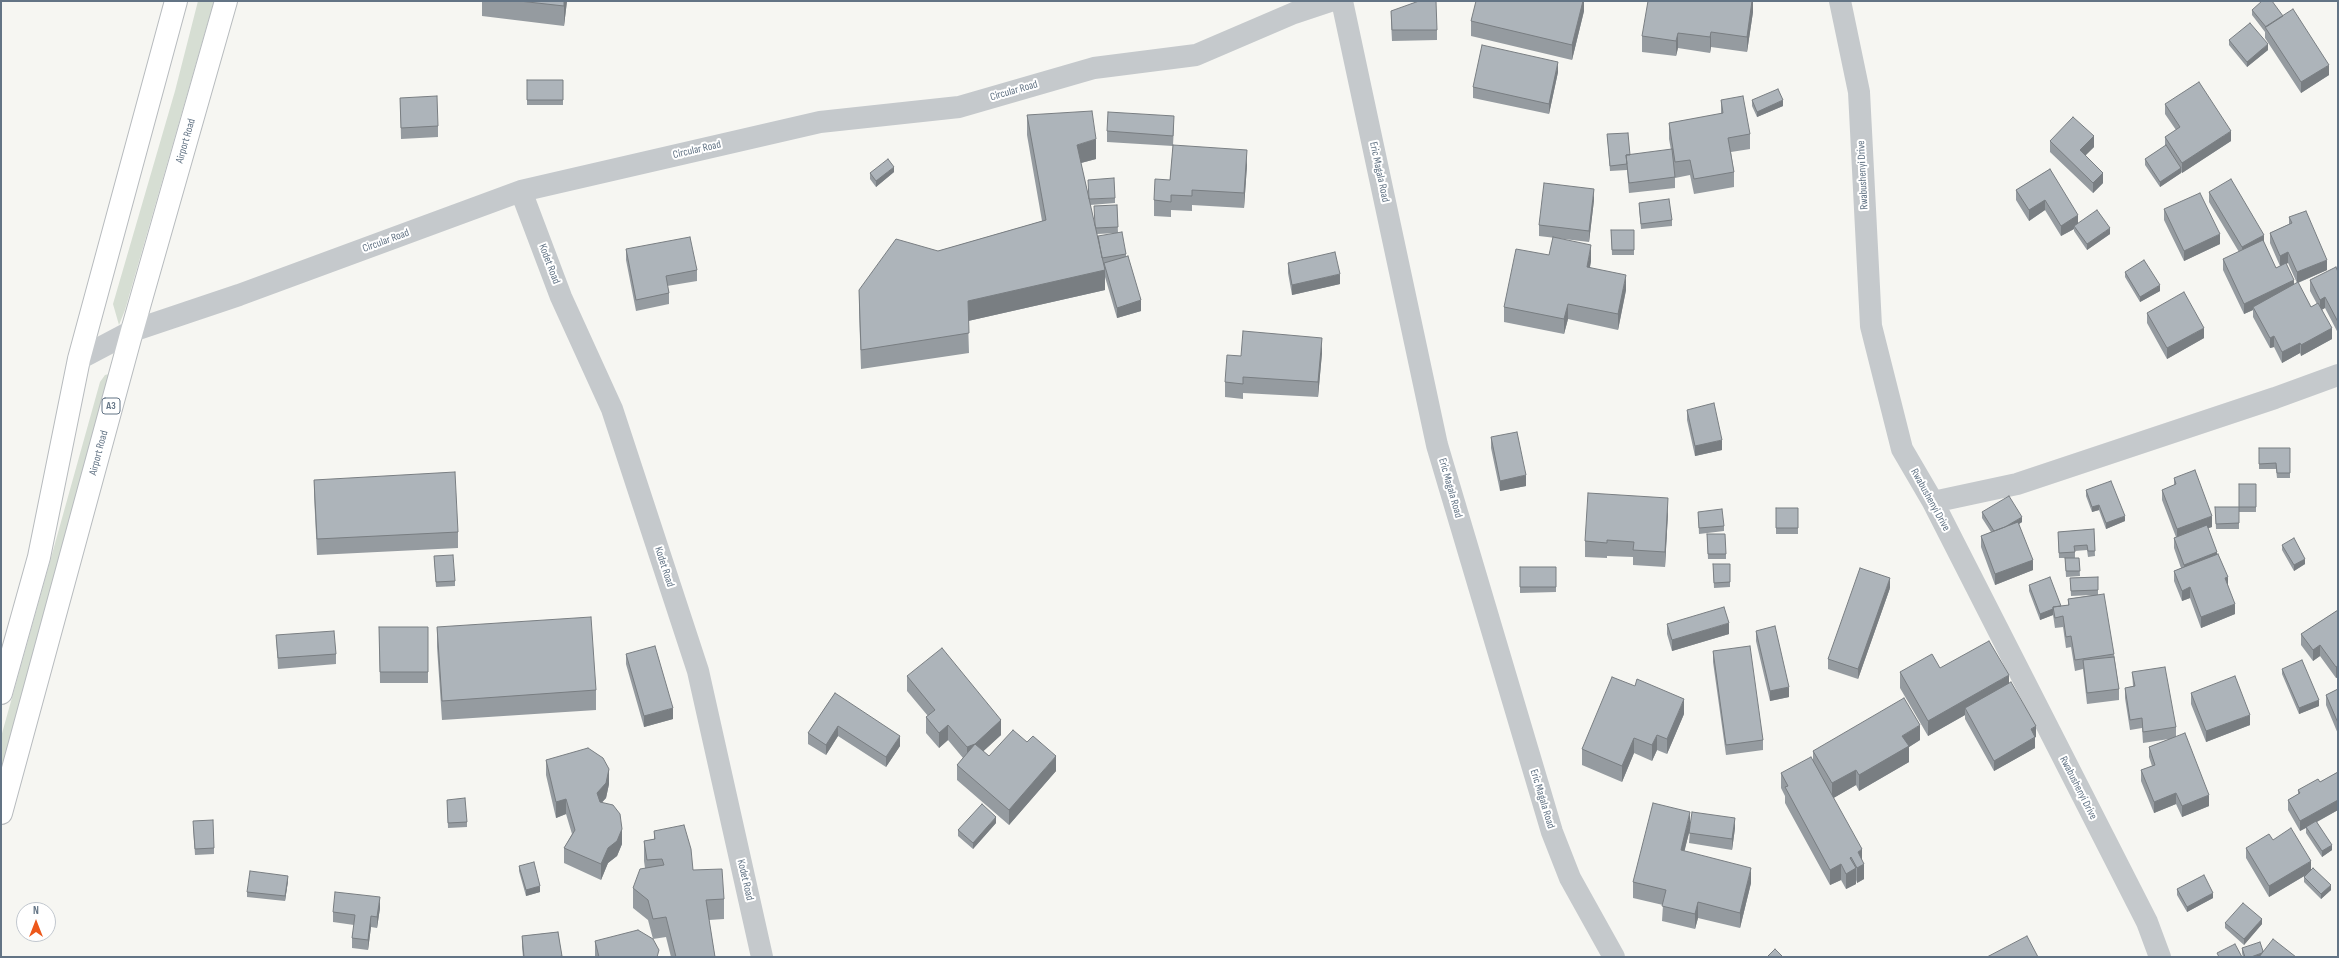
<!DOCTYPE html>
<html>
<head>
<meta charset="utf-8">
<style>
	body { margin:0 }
	#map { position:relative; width:2339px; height:958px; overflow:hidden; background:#f6f6f2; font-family:"Sofia Sans Condensed",sans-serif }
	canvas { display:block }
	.frame { position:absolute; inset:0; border:2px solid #637485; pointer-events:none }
	.north { position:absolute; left:16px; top:902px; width:40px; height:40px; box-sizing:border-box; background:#fff; border:1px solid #c1c7ce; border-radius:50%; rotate:0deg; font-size:11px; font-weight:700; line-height:16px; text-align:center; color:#637485 }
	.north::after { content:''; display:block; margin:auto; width:14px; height:18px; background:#ed581b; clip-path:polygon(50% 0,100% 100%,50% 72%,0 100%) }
</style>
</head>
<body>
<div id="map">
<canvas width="2339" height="958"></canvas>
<div class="frame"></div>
<div class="north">N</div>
</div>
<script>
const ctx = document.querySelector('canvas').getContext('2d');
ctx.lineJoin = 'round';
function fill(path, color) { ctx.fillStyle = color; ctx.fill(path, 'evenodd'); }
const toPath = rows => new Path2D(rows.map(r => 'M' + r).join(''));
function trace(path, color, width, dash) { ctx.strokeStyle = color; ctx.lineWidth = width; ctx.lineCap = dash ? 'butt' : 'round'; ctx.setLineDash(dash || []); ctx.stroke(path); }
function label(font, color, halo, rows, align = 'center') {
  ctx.font = font + ' "Sofia Sans Condensed",sans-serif'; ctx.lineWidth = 4; ctx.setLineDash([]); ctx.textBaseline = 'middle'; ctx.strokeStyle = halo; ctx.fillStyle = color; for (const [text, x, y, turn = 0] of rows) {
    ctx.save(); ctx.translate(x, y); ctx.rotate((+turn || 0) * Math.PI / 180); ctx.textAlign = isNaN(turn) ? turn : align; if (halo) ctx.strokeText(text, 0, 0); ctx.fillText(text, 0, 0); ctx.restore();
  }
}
fill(toPath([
	[198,1,214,1,125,310,119,325,113,304,175,91],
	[109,374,112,377,1,782,1,737,100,382,105,375]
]), '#d6ded3');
const highway = toPath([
	[1,693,39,557,79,359,176,1],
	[1,813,132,331,226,1]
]);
trace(highway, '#b7bbbe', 24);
trace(toPath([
	[1342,1,1437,445,1552,832,1570,878,1614,957],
	[1840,1,1859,92,1871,326,1902,449,1933,502,2147,922,2160,957],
	[521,191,561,297,612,409,698,671,762,957],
	[79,359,132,331,239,295,521,191,820,122,959,107,1094,68,1196,55,1294,13,1330,1],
	[1933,502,2017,484,2275,398,2338,375]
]), '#c5c9cc', 22);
trace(highway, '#fff', 22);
fill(toPath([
	[482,1,567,1,564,26,482,16],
	[1584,1,1584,11,1572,60,1471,36,1471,21],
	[1753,1,1753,12,1747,52,1711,47,1710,53,1678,48,1676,56,1642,52,1642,36],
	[2252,10,2283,16,2329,75,2301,93,2265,38,2265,32,2252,15],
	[1391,11,1437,30,1437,40,1392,41,1391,21],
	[2229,40,2268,50,2247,67,2229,45],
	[1558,72,1549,114,1473,98,1473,87],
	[527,80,563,80,563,105,527,105],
	[400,98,438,126,438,137,401,139],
	[1721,100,1750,134,1750,149,1731,152,1734,172,1734,187,1694,194,1690,175,1675,178,1675,188,1629,193,1627,170,1610,171,1607,134,1630,155,1671,150,1669,139,1669,123,1721,114],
	[1752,100,1783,106,1757,117,1752,106],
	[2165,104,2231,141,2182,173,2181,172,2181,173,2160,187,2145,165,2145,159,2165,146,2165,137,2176,130,2165,114],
	[1027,115,1096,159,1081,163,1089,199,1115,198,1115,203,1090,205,1094,224,1117,205,1118,233,1126,254,1126,257,1141,311,1117,318,1105,277,1105,290,968,321,969,353,861,369,859,310,859,290,938,251,1042,221,1027,135],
	[1118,233,1098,238,1097,234],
	[1174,126,1173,145,1247,165,1244,208,1192,205,1192,211,1171,210,1171,217,1154,216,1154,200,1170,180,1173,146,1107,142,1107,131],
	[2050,141,2094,147,2085,155,2103,183,2093,193,2050,152],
	[2050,169,2078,223,2110,234,2087,250,2074,231,2074,229,2061,236,2045,210,2029,221,2016,200,2016,190],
	[894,172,876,187,870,179,870,173],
	[2209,192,2264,243,2276,268,2280,266,2270,243,2270,233,2289,224,2289,217,2327,270,2298,283,2311,307,2317,304,2310,291,2310,280,2338,272,2338,333,2325,308,2322,309,2332,339,2301,356,2300,353,2282,363,2274,347,2270,348,2253,317,2253,310,2244,314,2223,270,2223,259,2239,252,2209,202],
	[2288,263,2297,283,2294,285,2286,264],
	[1594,200,1589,242,1539,236,1539,225],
	[1639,203,1672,220,1672,226,1641,229,1639,208],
	[2164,209,2220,244,2184,261,2164,220],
	[1611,230,1634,230,1634,255,1612,255],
	[626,249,697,270,697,281,667,286,669,293,669,304,636,311,626,260],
	[1549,255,1591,261,1590,267,1626,290,1618,330,1568,319,1564,334,1504,322,1504,307],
	[1288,263,1340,284,1292,295,1288,273],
	[2125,272,2160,291,2140,302,2125,277],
	[2147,313,2204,338,2167,359,2147,323],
	[1322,353,1318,397,1243,393,1243,399,1225,397,1225,382,1241,356],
	[1687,410,1722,450,1695,456,1687,420],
	[1491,437,1526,486,1500,491,1491,448],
	[2259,448,2290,448,2290,478,2277,478,2276,469,2259,469],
	[2174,478,2212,527,2208,528,2228,585,2235,614,2201,628,2190,598,2182,601,2174,581,2174,571,2181,568,2174,548,2174,538,2176,537,2162,500,2162,490,2174,485],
	[314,480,458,532,458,548,317,555,314,495],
	[2256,484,2256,512,2239,512,2239,529,2216,529,2215,507,2239,507],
	[2086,490,2125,521,2106,529,2099,510,2092,512,2086,496],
	[1776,508,1798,508,1798,534,1776,534],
	[1698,512,1724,526,1724,531,1699,534],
	[1982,512,2022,522,2019,524,2033,570,1995,585,1981,547,1981,536,1991,532,1982,518],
	[1668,513,1665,567,1633,565,1633,557,1607,556,1607,558,1585,557,1585,541],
	[2094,529,2095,556,2088,557,2087,550,2075,551,2075,558,2070,558,2079,558,2080,576,2066,577,2065,558,2059,558,2058,532],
	[1707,534,1726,554,1726,559,1708,559],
	[2282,545,2305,564,2294,571,2282,550],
	[434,556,455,581,455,586,436,587],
	[1713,564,1730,564,1730,587,1714,588],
	[1520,567,1556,567,1556,592,1520,593],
	[2098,577,2098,594,2114,654,2119,689,2119,700,2087,704,2083,669,2075,671,2071,647,2066,648,2063,627,2055,628,2053,615,2040,620,2029,591,2029,585,2061,606,2068,605,2068,599,2092,595,2071,596,2070,578],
	[1890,588,1858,679,1828,669,1828,659],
	[2338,610,2338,677,2336,678,2320,656,2313,661,2301,645,2301,634],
	[1667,624,1729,634,1672,651,1667,634],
	[379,627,428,627,428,683,380,683],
	[437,627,596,690,596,710,442,720,437,647],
	[1756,631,1789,697,1770,701,1756,641],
	[276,635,336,654,336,664,278,669],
	[1713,651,1763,740,1763,750,1726,755,1713,662],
	[626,654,673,719,644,727,626,664],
	[1940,668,2009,683,2036,737,2035,737,2035,748,1994,771,1965,719,1965,715,1928,736,1900,688,1900,672],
	[2282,669,2319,706,2299,714,2282,674],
	[2132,672,2176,727,2176,736,2209,806,2182,817,2176,804,2154,813,2141,781,2141,770,2152,766,2149,757,2149,747,2169,739,2143,743,2142,728,2130,730,2125,698,2125,688,2133,686],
	[907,676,1001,735,983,751,989,756,1056,771,1009,825,957,780,957,765,963,758,948,740,939,748,926,733,926,717,928,716,907,691],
	[2338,689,2338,734,2326,705,2326,695],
	[835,693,900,746,886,767,838,736,826,755,808,744,808,733],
	[2191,693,2250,725,2206,742,2191,704],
	[1684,714,1667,754,1657,750,1652,761,1634,753,1622,782,1582,765,1582,749],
	[1920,740,1909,747,1909,762,1859,791,1856,785,1833,798,1862,860,1864,879,1857,883,1856,880,1856,884,1846,889,1841,880,1830,885,1785,803,1785,796,1781,788,1781,773,1813,760,1813,751],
	[546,760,609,784,606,798,602,802,622,844,617,856,608,863,601,880,564,863,564,848,572,834,566,814,556,818,546,775],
	[2338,772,2338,810,2317,822,2332,850,2322,857,2306,833,2306,828,2300,831,2288,810,2288,800,2298,794,2298,790,2320,782],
	[447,800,467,822,467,827,448,828],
	[996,823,973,849,958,836,958,830],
	[1690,826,1735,828,1732,850,1689,843,1690,830,1684,851,1751,883,1740,928,1698,918,1695,929,1662,921,1663,905,1633,898,1633,882],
	[193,827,214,848,214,854,195,855],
	[654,831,693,870,724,899,724,919,709,920,715,957,671,957,666,937,653,939,648,920,633,908,633,888,645,868,644,861,644,841,654,839],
	[2273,840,2311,869,2331,890,2321,899,2304,882,2304,876,2269,897,2246,858,2246,848],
	[519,866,540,892,526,896,519,871],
	[288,881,285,901,247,897,247,892],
	[2177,889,2213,898,2187,912,2177,895],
	[380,908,377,928,371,927,368,950,352,948,352,938,354,925,333,922,333,912],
	[2225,923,2262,924,2244,945,2225,928],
	[558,932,562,957,523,957,522,947,522,936],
	[595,941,659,957,595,957],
	[2242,948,2263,951,2296,957,2243,957,2242,953]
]), '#959ba0');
fill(toPath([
	[564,1,567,1,564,26],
	[1583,1,1584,1,1584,11,1572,60,1572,45],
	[1752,1,1753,1,1753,12,1747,52,1747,37],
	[1711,32,1711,47,1710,53,1710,37],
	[1678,33,1678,48,1676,56,1676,41],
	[2268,44,2268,50,2247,67,2247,62],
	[1558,62,1558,72,1549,114,1549,104],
	[2329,65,2329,75,2301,93,2301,82],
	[1783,100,1783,106,1757,117,1757,112],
	[2231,131,2231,141,2182,173,2182,163],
	[2094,136,2094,147,2080,161,2080,150],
	[1096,139,1096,159,1077,164,1077,145],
	[1247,150,1247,165,1244,208,1244,193],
	[894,167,894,172,876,187,876,181],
	[2181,168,2181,173,2160,187,2160,182],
	[2103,173,2103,183,2093,193,2093,183],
	[1594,189,1594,200,1589,242,1589,231],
	[2045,200,2045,210,2029,221,2029,210],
	[2078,215,2078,226,2074,226,2074,229,2061,236,2061,226],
	[2110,228,2110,234,2087,250,2087,244],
	[2220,234,2220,244,2184,261,2184,251],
	[2264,235,2264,245,2242,258,2242,247],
	[1591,245,1591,261,1587,282,1587,267],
	[2288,252,2288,263,2280,266,2280,256],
	[2327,260,2327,270,2297,283,2297,272],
	[1105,270,1105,290,968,321,968,301],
	[1340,274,1340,284,1292,295,1292,285],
	[1626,275,1626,290,1618,330,1618,314],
	[2294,280,2294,291,2253,307,2253,310,2244,314,2244,304],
	[2160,285,2160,291,2140,302,2140,297],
	[2325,297,2325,308,2320,311,2320,300],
	[1141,300,1141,311,1117,318,1117,308],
	[1568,304,1568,319,1564,334,1564,319],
	[2204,328,2204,338,2167,359,2167,348],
	[2332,328,2332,339,2301,356,2301,345],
	[2274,336,2274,347,2270,348,2270,338],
	[1322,338,1322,353,1318,397,1318,382],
	[2300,343,2300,353,2282,363,2282,352],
	[1722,440,1722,450,1695,456,1695,446],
	[1526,475,1526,486,1500,491,1500,481],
	[1668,498,1668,513,1665,567,1665,552],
	[2099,505,2099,510,2092,512,2092,507],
	[2125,516,2125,521,2106,529,2106,523],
	[2212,516,2212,527,2177,539,2177,529],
	[2022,517,2022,522,1995,539,1995,533],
	[2217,552,2217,563,2184,576,2184,565],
	[2305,559,2305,564,2294,571,2294,565],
	[2033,560,2033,570,1995,585,1995,574],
	[2228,577,2228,587,2225,578],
	[1890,578,1890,588,1858,679,1858,669],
	[2190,587,2190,598,2182,601,2182,591],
	[2235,604,2235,614,2201,628,2201,617],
	[2053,609,2053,615,2040,620,2040,614],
	[1729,623,1729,634,1672,651,1672,640],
	[2320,645,2320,656,2313,661,2313,650],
	[2338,666,2338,677,2336,678,2336,667],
	[2009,675,2009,690,1965,708,1965,715,1928,736,1928,721],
	[1789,687,1789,697,1770,701,1770,691],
	[1684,699,1684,714,1667,754,1667,739],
	[2319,700,2319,706,2299,714,2299,708],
	[673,708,673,719,644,727,644,716],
	[2250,715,2250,725,2206,742,2206,731],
	[1001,720,1001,735,975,759,967,763,967,747],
	[948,725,948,740,939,748,939,733],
	[1920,725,1920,740,1909,747,1909,762,1859,791,1859,775,1902,736],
	[838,726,838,736,826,755,826,745],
	[2036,726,2036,737,2031,740,2031,729],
	[1657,735,1657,750,1652,761,1652,745],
	[900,736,900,746,886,767,886,757],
	[2035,737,2035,748,1994,771,1994,761],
	[1634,738,1634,753,1622,782,1622,766],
	[1056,756,1056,771,1009,825,1009,810],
	[609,769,609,784,606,798,597,808,597,793],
	[1856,770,1856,785,1832,799,1832,783],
	[2176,793,2176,804,2154,813,2154,802],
	[2209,795,2209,806,2182,817,2182,806],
	[566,799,566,814,556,818,556,802],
	[2338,800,2338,810,2300,831,2300,821],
	[1690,812,1690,828,1681,866,1681,850],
	[996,817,996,823,973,849,973,843],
	[1735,818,1735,828,1732,850,1732,839],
	[622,829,622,844,617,856,608,863,601,880,601,864,608,848],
	[2332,845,2332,850,2322,857,2322,851],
	[1862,849,1862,865,1858,852],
	[1851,857,1851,871,1856,868,1856,884,1846,889,1846,874,1850,858],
	[2311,861,2311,872,2269,897,2269,886],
	[1841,864,1841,880,1830,885,1830,870],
	[1864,864,1864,879,1857,883,1857,868],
	[1751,868,1751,883,1740,928,1740,913],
	[288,876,288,881,285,901,285,896],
	[2331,885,2331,890,2321,899,2321,894],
	[540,886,540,892,526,896,526,890],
	[2213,893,2213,898,2187,912,2187,907],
	[380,897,380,908,377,928,377,917],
	[1698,902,1698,918,1695,929,1695,914],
	[371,916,371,927,368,950,368,940],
	[2262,919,2262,924,2244,945,2244,939],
	[2264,953,2264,957,2251,957]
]), '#797e82');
const building = toPath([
	[519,1,564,1,564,6,519,1],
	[1419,1,1436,1,1437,30,1392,30,1391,11,1419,1],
	[1476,1,1583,1,1572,45,1471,21,1476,1],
	[1648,1,1752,1,1747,37,1711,32,1710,37,1678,33,1676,41,1642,36,1648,1],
	[2262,1,2272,1,2283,16,2266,27,2252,10,2262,1],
	[2293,9,2329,65,2301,82,2265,27,2293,9],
	[2250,23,2268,44,2247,62,2229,40,2250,23],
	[1482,45,1558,62,1549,104,1473,87,1482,45],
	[527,80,563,80,563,100,527,100,527,80],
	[2199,82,2231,131,2182,163,2165,137,2180,127,2165,104,2199,82],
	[1778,89,1783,100,1757,112,1752,100,1778,89],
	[437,96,438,126,401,128,400,98,437,96],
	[1743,96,1750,134,1728,138,1734,172,1694,179,1690,160,1675,162,1669,123,1723,113,1721,100,1743,96],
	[1092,111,1096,139,1077,145,1105,270,968,301,969,333,861,350,859,290,896,239,938,251,1046,220,1027,115,1092,111],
	[1108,112,1174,116,1173,136,1107,131,1108,112],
	[2073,117,2094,136,2080,150,2103,173,2093,183,2050,141,2073,117],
	[1628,133,1630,155,1626,155,1627,164,1610,166,1607,134,1628,133],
	[1173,145,1247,150,1244,193,1192,190,1192,196,1171,195,1171,202,1154,200,1155,179,1170,180,1173,145],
	[2166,145,2181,168,2160,182,2145,159,2166,145],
	[1672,149,1675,177,1629,183,1626,155,1672,149],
	[888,159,894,167,876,181,870,173,888,159],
	[2050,169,2078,215,2061,226,2045,200,2029,210,2016,190,2050,169],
	[1114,178,1115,198,1089,199,1088,180,1114,178],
	[2231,179,2264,235,2242,247,2209,192,2231,179],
	[1544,183,1594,189,1589,231,1539,225,1544,183],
	[2200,193,2220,234,2184,251,2164,209,2200,193],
	[1669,199,1672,220,1641,224,1639,203,1669,199],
	[1117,205,1118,227,1096,228,1095,225,1094,206,1117,205],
	[2097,210,2110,228,2087,244,2074,226,2097,210],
	[2306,211,2327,260,2297,272,2288,252,2280,256,2270,233,2292,223,2289,217,2306,211],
	[1611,230,1634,230,1634,250,1612,250,1611,230],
	[1122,232,1126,254,1102,258,1098,236,1122,232],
	[690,237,697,270,666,276,669,293,636,300,626,249,690,237],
	[1553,237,1591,245,1587,267,1626,275,1618,314,1568,304,1564,319,1504,307,1516,249,1549,255,1553,237],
	[2263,240,2276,268,2286,263,2294,280,2244,304,2223,259,2263,240],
	[1335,252,1340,274,1292,285,1288,263,1335,252],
	[1128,256,1141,300,1117,308,1104,263,1128,256],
	[2144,260,2160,285,2140,297,2125,272,2144,260],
	[2336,267,2338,272,2338,322,2325,297,2320,300,2310,280,2336,267],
	[2298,282,2311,307,2318,303,2332,328,2301,345,2300,343,2282,352,2274,336,2270,338,2253,307,2298,282],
	[2184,292,2204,328,2167,348,2147,313,2184,292],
	[1243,331,1322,338,1318,382,1243,377,1243,384,1225,382,1227,355,1241,356,1243,331],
	[1714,403,1722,440,1695,446,1687,410,1714,403],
	[1517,432,1526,475,1500,481,1491,437,1517,432],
	[2259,448,2290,448,2290,473,2277,473,2276,463,2259,464,2259,448],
	[2195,470,2212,516,2177,529,2162,490,2176,484,2174,478,2195,470],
	[455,472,458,532,317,539,314,480,455,472],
	[2111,481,2125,516,2106,523,2099,505,2092,507,2086,490,2111,481],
	[2239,484,2256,484,2256,507,2239,507,2239,484],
	[1588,493,1668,498,1665,552,1633,550,1634,542,1607,540,1607,543,1585,541,1588,493],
	[2009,496,2022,517,2005,527,1994,531,1982,512,2009,496],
	[2215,507,2239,507,2239,523,2216,524,2215,507],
	[1776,508,1798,508,1798,528,1776,528,1776,508],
	[1722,509,1724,526,1699,528,1698,512,1722,509],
	[2018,522,2033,560,1995,574,1981,536,2018,522],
	[2207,525,2217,552,2184,565,2174,538,2207,525],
	[2094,529,2095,551,2088,551,2087,545,2074,546,2075,552,2059,553,2058,532,2094,529],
	[1707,534,1725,534,1726,554,1708,554,1707,534],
	[2294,538,2305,559,2294,565,2282,545,2294,538],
	[2218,554,2228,577,2225,578,2235,604,2201,617,2190,587,2182,591,2174,571,2218,554],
	[453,555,455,581,436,582,434,556,453,555],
	[2065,558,2079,558,2080,571,2066,571,2065,558],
	[1713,564,1730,564,1730,582,1714,583,1713,564],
	[1520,567,1556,567,1556,587,1520,587,1520,567],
	[1860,568,1890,578,1858,669,1828,659,1860,568],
	[2050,577,2061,606,2053,607,2053,609,2040,614,2029,585,2050,577],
	[2098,577,2098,590,2071,591,2070,578,2098,577],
	[2104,594,2114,654,2075,660,2071,636,2066,637,2063,616,2055,618,2053,607,2069,605,2068,599,2104,594],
	[1724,607,1729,623,1672,640,1667,624,1724,607],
	[2338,610,2338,666,2336,667,2320,645,2313,650,2301,634,2338,610],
	[591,617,596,690,442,701,437,627,591,617],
	[1775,626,1789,687,1770,691,1756,631,1775,626],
	[379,627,428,627,428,672,380,672,379,627],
	[334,631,336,654,278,658,276,635,334,631],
	[1989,641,2009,675,1928,721,1900,672,1932,654,1940,668,1989,641],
	[655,646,673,708,644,716,626,654,655,646],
	[1750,646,1763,740,1726,745,1713,651,1750,646],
	[942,648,1001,720,975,744,967,747,948,725,939,733,926,717,935,710,907,676,942,648],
	[2114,657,2119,689,2087,693,2083,660,2114,657],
	[2302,660,2319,700,2299,708,2282,669,2302,660],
	[2165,667,2176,727,2143,732,2142,718,2130,720,2125,688,2135,686,2132,672,2165,667],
	[2235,676,2250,715,2206,731,2191,693,2235,676],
	[1612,677,1635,686,1637,679,1684,699,1667,739,1657,735,1652,745,1634,738,1622,766,1582,749,1612,677],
	[2011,682,2036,726,2031,729,2035,737,1994,761,1965,708,2011,682],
	[2338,689,2338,723,2326,695,2338,689],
	[835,693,900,736,886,757,838,726,826,745,808,733,835,693],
	[1904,698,1920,725,1902,736,1909,746,1859,775,1856,770,1832,783,1813,751,1904,698],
	[1013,730,1027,742,1033,736,1056,756,1009,810,957,765,975,744,989,756,1013,730],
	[2185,733,2209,795,2182,806,2176,793,2154,802,2141,770,2155,765,2149,747,2185,733],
	[588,748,603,758,609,769,606,783,597,793,600,802,613,805,620,814,622,829,617,841,608,848,601,864,564,848,575,830,566,799,556,802,546,760,588,748],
	[1811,757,1862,849,1858,852,1864,864,1857,868,1851,857,1850,858,1856,868,1846,874,1841,864,1830,870,1785,787,1788,786,1781,773,1811,757],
	[2338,772,2338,800,2300,821,2288,800,2300,793,2298,790,2318,779,2320,782,2338,772],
	[465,798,467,822,448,823,447,800,465,798],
	[1653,803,1690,812,1681,850,1751,868,1740,913,1698,902,1695,914,1662,906,1666,890,1633,882,1653,803],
	[982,804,996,817,973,843,958,830,982,804],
	[1692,812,1735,818,1732,839,1689,833,1692,812],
	[213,820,214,848,195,849,193,821,213,820],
	[2316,821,2332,845,2322,851,2306,827,2316,821],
	[684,825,691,849,693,870,722,869,724,899,706,900,715,957,676,957,666,917,653,919,648,900,633,888,640,869,664,865,662,859,647,860,644,841,655,839,654,831,684,825],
	[2291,828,2311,861,2269,886,2246,848,2269,834,2273,840,2291,828],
	[534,862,540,886,526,890,519,866,534,862],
	[2313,868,2331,885,2321,894,2304,877,2313,868],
	[250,871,288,876,285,896,247,892,250,871],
	[2204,875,2213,893,2187,907,2177,889,2204,875],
	[335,892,380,897,377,917,371,916,368,940,352,938,355,915,333,912,335,892],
	[2243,903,2262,919,2244,939,2225,923,2243,903],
	[638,930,653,939,659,950,657,957,599,957,595,941,638,930],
	[558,932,562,956,557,957,524,957,522,936,558,932],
	[2027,936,2038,957,1987,957,2027,936],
	[2273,939,2296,957,2259,957,2273,939],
	[2260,942,2263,951,2262,953,2251,957,2245,957,2242,948,2260,942],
	[2235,944,2242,957,2219,957,2217,953,2235,944],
	[1775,949,1783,957,1767,957,1775,949]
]);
fill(building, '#adb4ba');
trace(building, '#797e82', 1);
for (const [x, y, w] of [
	[111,406,18]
]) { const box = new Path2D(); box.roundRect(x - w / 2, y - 8, w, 16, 3); ctx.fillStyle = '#fff'; ctx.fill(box); trace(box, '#637485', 1); }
label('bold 10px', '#637485', null, [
	["A3",111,406]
]);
label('11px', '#637485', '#fff', [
	["Circular Road",1014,91,-16],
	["Airport Road",186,141,-74],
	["Circular Road",697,150,-13],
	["Eric Magala Road",1379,172,78],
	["Rwabushenyi Drive",1863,175,-93],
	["Circular Road",386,241,-20],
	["Kodet Road",549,264,69],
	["Airport Road",99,453,-75],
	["Eric Magala Road",1450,488,74],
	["Rwabushenyi Drive",1930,500,61],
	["Kodet Road",664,567,72],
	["Rwabushenyi Drive",2078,788,63],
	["Eric Magala Road",1542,799,73],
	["Kodet Road",745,880,77]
]);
</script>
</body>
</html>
